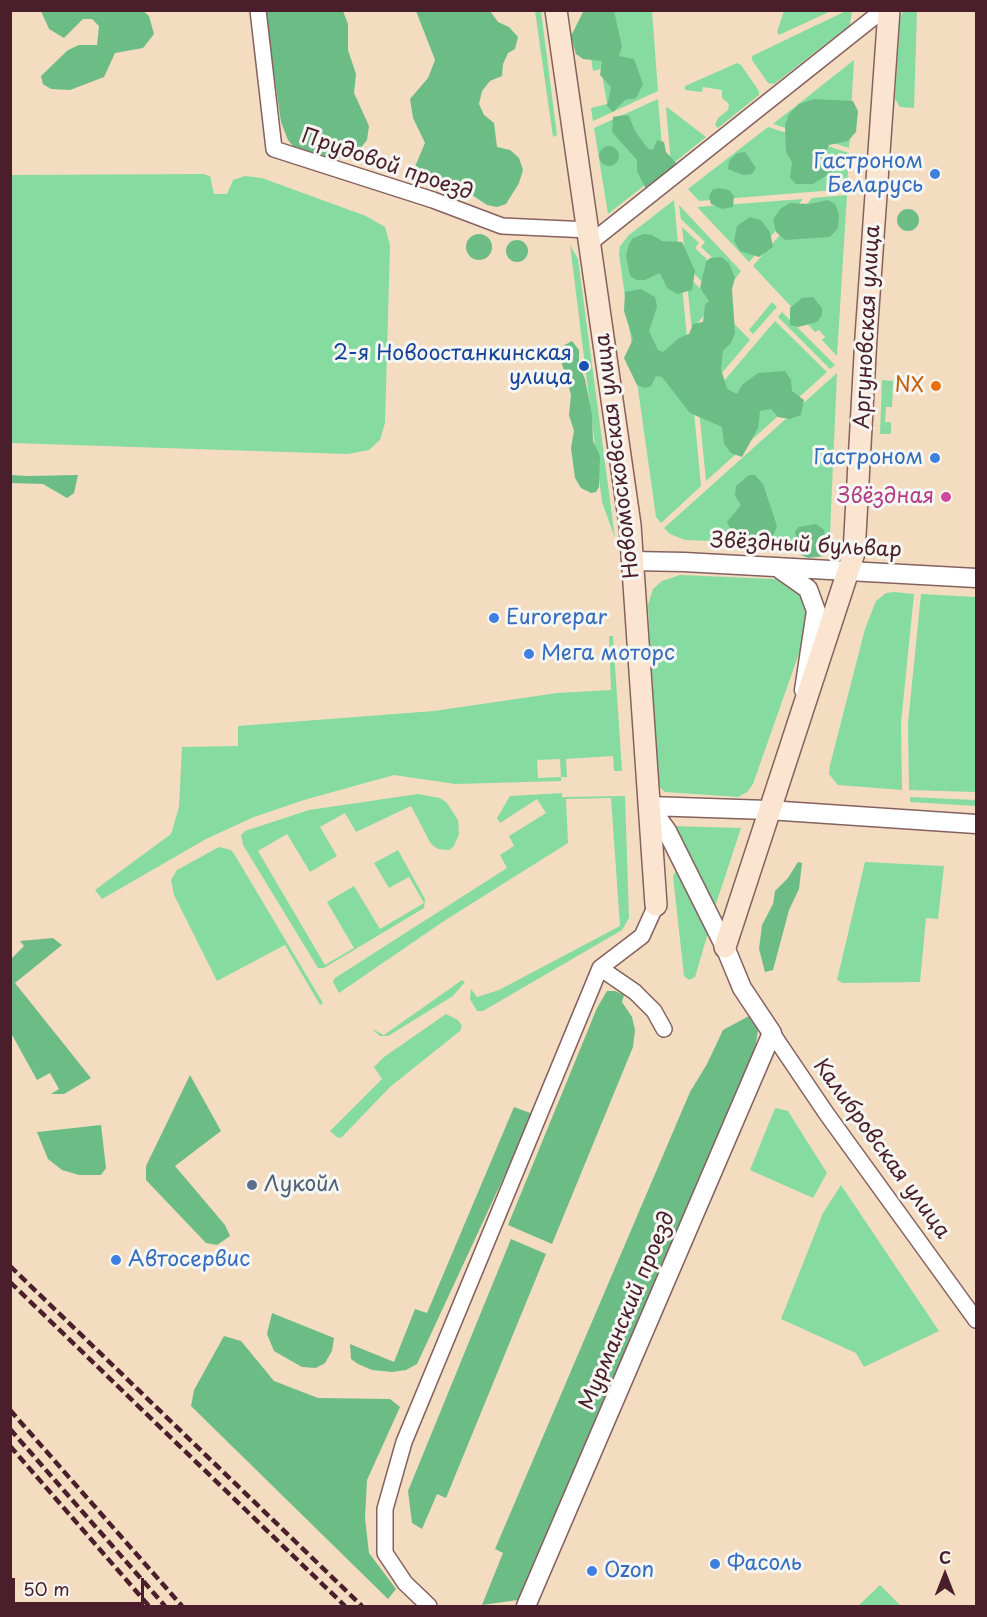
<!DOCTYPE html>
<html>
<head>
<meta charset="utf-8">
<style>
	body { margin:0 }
	#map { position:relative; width:987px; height:1617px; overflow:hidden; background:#f4dcc0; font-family:"Playpen Sans",sans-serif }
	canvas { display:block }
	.frame { position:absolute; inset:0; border:12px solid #4a1f2b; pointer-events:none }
	.north { position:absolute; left:915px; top:1545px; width:60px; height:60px; -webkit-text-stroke:4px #f6f6f2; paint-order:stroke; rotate:0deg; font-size:16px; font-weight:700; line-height:24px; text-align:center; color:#4a1f2b }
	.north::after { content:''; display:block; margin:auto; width:21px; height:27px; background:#4a1f2b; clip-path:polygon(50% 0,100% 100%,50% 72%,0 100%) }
	.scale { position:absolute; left:12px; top:1578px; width:132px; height:27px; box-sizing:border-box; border:3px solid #4a1f2b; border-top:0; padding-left:8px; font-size:18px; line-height:21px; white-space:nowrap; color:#4a1f2b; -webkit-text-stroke:4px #f6f6f2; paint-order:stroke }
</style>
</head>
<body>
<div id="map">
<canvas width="987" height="1617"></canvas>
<div class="frame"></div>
<div class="north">С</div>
<div class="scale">50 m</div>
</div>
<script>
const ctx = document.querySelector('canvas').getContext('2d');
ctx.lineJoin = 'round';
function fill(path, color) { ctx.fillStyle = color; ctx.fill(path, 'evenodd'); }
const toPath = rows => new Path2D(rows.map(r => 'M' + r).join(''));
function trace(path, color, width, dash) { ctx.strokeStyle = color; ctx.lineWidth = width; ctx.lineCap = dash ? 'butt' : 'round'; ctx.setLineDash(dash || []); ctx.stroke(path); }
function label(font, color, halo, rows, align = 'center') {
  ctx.font = font + ' "Playpen Sans",sans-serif'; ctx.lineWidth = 6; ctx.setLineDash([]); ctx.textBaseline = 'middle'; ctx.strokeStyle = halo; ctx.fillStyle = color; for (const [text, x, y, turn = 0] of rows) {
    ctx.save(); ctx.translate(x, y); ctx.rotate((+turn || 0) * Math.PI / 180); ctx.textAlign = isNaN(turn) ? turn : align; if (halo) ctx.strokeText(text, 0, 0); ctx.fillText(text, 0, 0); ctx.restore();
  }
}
fill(toPath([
	[535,11,541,11,557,135,553,137],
	[584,11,652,11,658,91,593,121,591,108,607,104,601,69,593,71],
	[784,11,784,10,831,11,779,35,777,32],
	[846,11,852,11,850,25,774,84,768,83,752,60,752,56],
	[903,11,917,11,914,108,900,107,895,99,900,19],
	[854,60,849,148,773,124],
	[737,63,741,65,759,91,759,95,718,128,715,125,718,118,728,110,729,104,722,98,722,90,703,87,702,92,685,90,685,86],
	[658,99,664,170,608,214,594,128],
	[667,107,706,137,671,165,666,108],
	[768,127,849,153,847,189,699,201,688,189],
	[203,174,210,176,214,194,227,194,233,180,245,176,262,178,366,216,385,227,390,245,385,423,380,440,369,450,348,454,11,443,11,175],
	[847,195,837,356,822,340,825,337,819,330,815,332,753,266,812,198],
	[803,199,749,262,697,207],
	[674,200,701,486,661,523,656,517,619,254,620,246,629,235],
	[679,205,741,271,735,279,701,247,705,242,681,219],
	[682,227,699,243,695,248,732,283,718,299,686,265],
	[570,245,578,259,615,538,602,502],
	[686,274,714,303,692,330],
	[772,302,777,307,753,334,749,330],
	[718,307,750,340,698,401],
	[782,312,835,365,830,369,778,317],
	[775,321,827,372,706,481,699,410],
	[837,373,830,534,824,541,813,545,685,540,670,534,664,528],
	[882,380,893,381,892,407,886,407,885,422,891,422,891,434,880,434],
	[680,575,775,579,790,581,804,592,810,622,753,784,747,792,738,797,665,792,658,786,648,605,653,589,662,581],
	[894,592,914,594,901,723,902,790,838,785,829,774,830,765,865,629,876,601,886,593],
	[921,594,976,597,976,792,909,790,908,723],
	[609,636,613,636,622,771,614,771,613,756,566,759,567,777,561,777,561,781,455,784,394,775,304,800,254,817,206,839,102,899,95,890,171,834,179,807,182,747,238,746,238,726,434,711,557,693,611,690],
	[560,759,561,777,538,778,537,760],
	[562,793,562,797,625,796,629,918,622,930,483,1011,477,1011,470,999,471,989,477,997,499,990,620,926,611,798,566,799,568,843,444,921,339,993,333,982,335,978,507,868,500,855,514,846,509,836,546,813,537,799,500,823,497,818,510,796],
	[418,794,440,798,447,803,458,820,459,834,454,846,449,850,438,849,431,844,411,806,356,832,345,813,320,827,337,856,310,872,287,834,258,851,325,965,354,948,327,902,354,886,380,929,424,903,409,877,389,888,374,863,398,850,425,899,424,908,324,968,318,968,243,845,241,835,245,831,309,810],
	[910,797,976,800,976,806,910,802],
	[672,826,741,828,713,913],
	[219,847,231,850,236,857,323,1003,320,1005,285,945,217,981,174,895,171,880,177,870],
	[865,862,944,866,938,919,926,918,920,982,843,983,837,980],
	[676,871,680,871,708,933,695,977,689,980,684,976,673,876],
	[462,980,465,982,453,996,388,1036,380,1036,372,1029,384,1035],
	[446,1014,458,1020,462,1026,460,1031,390,1087,341,1138,337,1137,330,1131,382,1079,374,1067,384,1057],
	[775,1108,788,1111,827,1173,813,1198,750,1170],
	[841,1185,939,1331,864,1367,856,1353,781,1319,823,1213],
	[880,1585,901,1606,858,1606]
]), '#86dca0');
fill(toPath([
	[584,10,614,11,622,47,619,56,634,59,643,84,636,98,625,100,613,112,607,106,611,87,600,75,602,61,583,59,576,54,571,36],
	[41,11,143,11,149,16,154,34,143,48,115,53,104,77,70,90,51,89,43,84,41,76,68,50,79,45,97,45,99,26,92,19,83,19,64,38,49,29],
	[265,11,343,11,348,24,348,50,356,74,354,93,369,126,367,140,356,154,329,160,297,151,288,140,281,122],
	[416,11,490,11,498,22,509,27,518,37,515,49,508,53,503,64,502,76,490,81,482,91,479,104,484,115,494,123,497,147,510,150,519,158,523,170,519,183,506,204,497,207,487,205,472,195,454,194,417,178,414,169,425,143,413,118,410,99,428,78,435,60],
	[814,99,853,101,858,111,856,132,848,141,829,145,826,152,837,169,813,184,796,184,790,178,792,162,786,152,785,125,789,114,799,104],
	[624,115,629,116,635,131,648,149,653,150,657,140,664,142,666,152,678,165,647,191,637,171,637,160,612,132,613,117],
	'599 156a10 10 0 1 1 20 0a10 10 0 1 1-20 0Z',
	[745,152,756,168,752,174,743,175,728,169,729,161,737,153],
	[719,188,729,190,734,196,733,207,722,209,711,204,709,197,712,190],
	[828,200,835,204,839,215,838,228,830,237,785,240,776,232,773,220,780,209,790,203,809,204],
	'897 220a11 11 0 1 1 22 0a11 11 0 1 1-22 0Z',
	[750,217,761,220,770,232,773,247,759,257,740,251,734,241,737,226],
	'466 247a13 13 0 1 1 26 0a13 13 0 1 1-26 0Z',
	[644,234,652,235,662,241,682,242,695,271,692,290,677,294,667,288,660,273,645,280,637,280,630,276,626,256,629,244,633,238],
	'506 251a11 11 0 1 1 22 0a11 11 0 1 1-22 0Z',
	[721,257,729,263,735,278,732,289,735,333,731,343,723,351,721,369,727,389,737,394,742,385,758,373,785,371,791,380,792,391,804,400,801,415,790,419,778,417,771,409,760,411,758,428,742,457,731,453,724,444,722,427,690,413,662,377,656,376,651,386,645,388,637,385,624,358,633,339,624,311,625,292,641,289,655,297,657,307,649,331,658,350,663,352,679,338,689,334,693,324,703,322,705,305,709,301,700,288,706,262,710,258],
	[813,297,822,308,822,315,817,322,798,327,790,325,790,308,802,298],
	[572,341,579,350,579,366,585,379,592,415,593,441,600,456,599,487,596,492,591,493,581,488,575,478,571,448,574,431,569,415,571,395,560,357,563,346],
	[10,475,28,476,78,475,74,493,67,498,43,484,11,483],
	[749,475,755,475,763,484,777,526,769,546,751,554,746,553,738,546,727,522,741,505,735,496,736,486],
	[816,524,824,530,828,551,824,556,808,558,801,555,797,548,795,531,799,527],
	[798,862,802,863,799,889,789,910,773,970,765,972,759,949,762,925,773,904,775,891,788,878],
	[53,938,62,945,15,983,91,1078,64,1094,51,1094,59,1089,50,1073,37,1080,11,1033,11,959,24,946,20,941],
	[607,991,615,991,624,995,622,1002,632,1017,635,1030,633,1047,552,1244,508,1225,597,1008],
	[749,1016,758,1030,755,1049,518,1600,482,1605,503,1553,495,1549,690,1092,707,1064,723,1030],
	[190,1075,221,1131,175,1166,225,1225,230,1236,217,1245,206,1243,146,1180,146,1166],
	[514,1107,533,1114,417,1364,406,1370,392,1372,372,1370,358,1364,351,1359,350,1344,394,1362,415,1309,427,1313],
	[101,1125,106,1168,101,1175,79,1175,62,1170,48,1159,37,1132],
	[511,1239,546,1254,446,1498,437,1494,422,1529,412,1523,408,1491],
	[272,1313,334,1338,332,1351,325,1363,316,1368,302,1367,274,1351,267,1334],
	[224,1336,241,1341,274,1381,318,1398,390,1399,400,1407,367,1480,365,1518,369,1553,396,1589,388,1599,191,1406,194,1390]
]), '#6cbc86');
const minor = toPath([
	[258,10,274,149,433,200,502,226,589,230],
	[590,243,883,10],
	[600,968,635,992,654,1011,664,1029],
	[772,1033,826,1113,976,1320],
	[429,1606,405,1583,385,1553,385,1509,404,1442,600,968,642,936,656,905]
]);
const tertiary = toPath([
	[633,561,684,562,976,578],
	[781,570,808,589,816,611,804,690],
	[649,806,768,810,976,824],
	[526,1606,772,1033,742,988,725,947,667,831,649,806]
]);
const secondary = toPath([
	[556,10,630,525,656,905],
	[725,947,854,553,866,337,889,10]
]);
trace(minor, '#86615f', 18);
trace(tertiary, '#86615f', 21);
trace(secondary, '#86615f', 24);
trace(minor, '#fff', 15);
trace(tertiary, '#fff', 18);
trace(secondary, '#fce5d0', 21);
trace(toPath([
	[10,1266,362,1606],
	[10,1282,345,1606],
	[10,1410,182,1606],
	[10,1429,165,1606],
	[10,1446,149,1606]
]), '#4a1f2b', 4.5, [9, 4.5]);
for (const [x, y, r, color] of [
	[935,174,6,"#3f7fe0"],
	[584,366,6,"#1a4fb4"],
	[936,386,6,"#e8710a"],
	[935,458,6,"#3f7fe0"],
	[946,497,6,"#d1479c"],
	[494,618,6,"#3f7fe0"],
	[529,654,6,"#3f7fe0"],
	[252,1185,6,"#5c6f8a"],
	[116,1260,6,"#3f7fe0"],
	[715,1564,6,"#3f7fe0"],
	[592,1571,6,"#3f7fe0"]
]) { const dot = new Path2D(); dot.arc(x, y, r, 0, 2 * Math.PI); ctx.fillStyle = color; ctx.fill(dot); trace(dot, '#f6f6f2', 2); }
label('21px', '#366cbe', '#f6f6f2', [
	["Гастроном",923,162,"right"],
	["Беларусь",923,186,"right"],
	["Гастроном",923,458,"right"],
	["Eurorepar",506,618],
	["Мега моторс",541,654],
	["Автосервис",128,1260],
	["Фасоль",727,1564],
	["Ozon",604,1571]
], 'left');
label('21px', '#4a1f2b', '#f6f6f2', [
	["Прудовой проезд",387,165,19],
	["Аргуновская улица",868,327,-87],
	["Новомосковская улица",618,456,-97],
	["Звёздный бульвар",806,546,3],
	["Калибровская улица",881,1149,54],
	["Мурманский проезд",628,1311,-67]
]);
label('21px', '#164399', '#f6f6f2', [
	["2-я Новоостанкинская",572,354],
	["улица",572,378]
], 'right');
label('21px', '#c56008', '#f6f6f2', [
	["NX",924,386]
], 'right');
label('21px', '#b23c85', '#f6f6f2', [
	["Звёздная",934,497]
], 'right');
label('21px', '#4e5e75', '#f6f6f2', [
	["Лукойл",264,1185]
], 'left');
</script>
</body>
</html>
